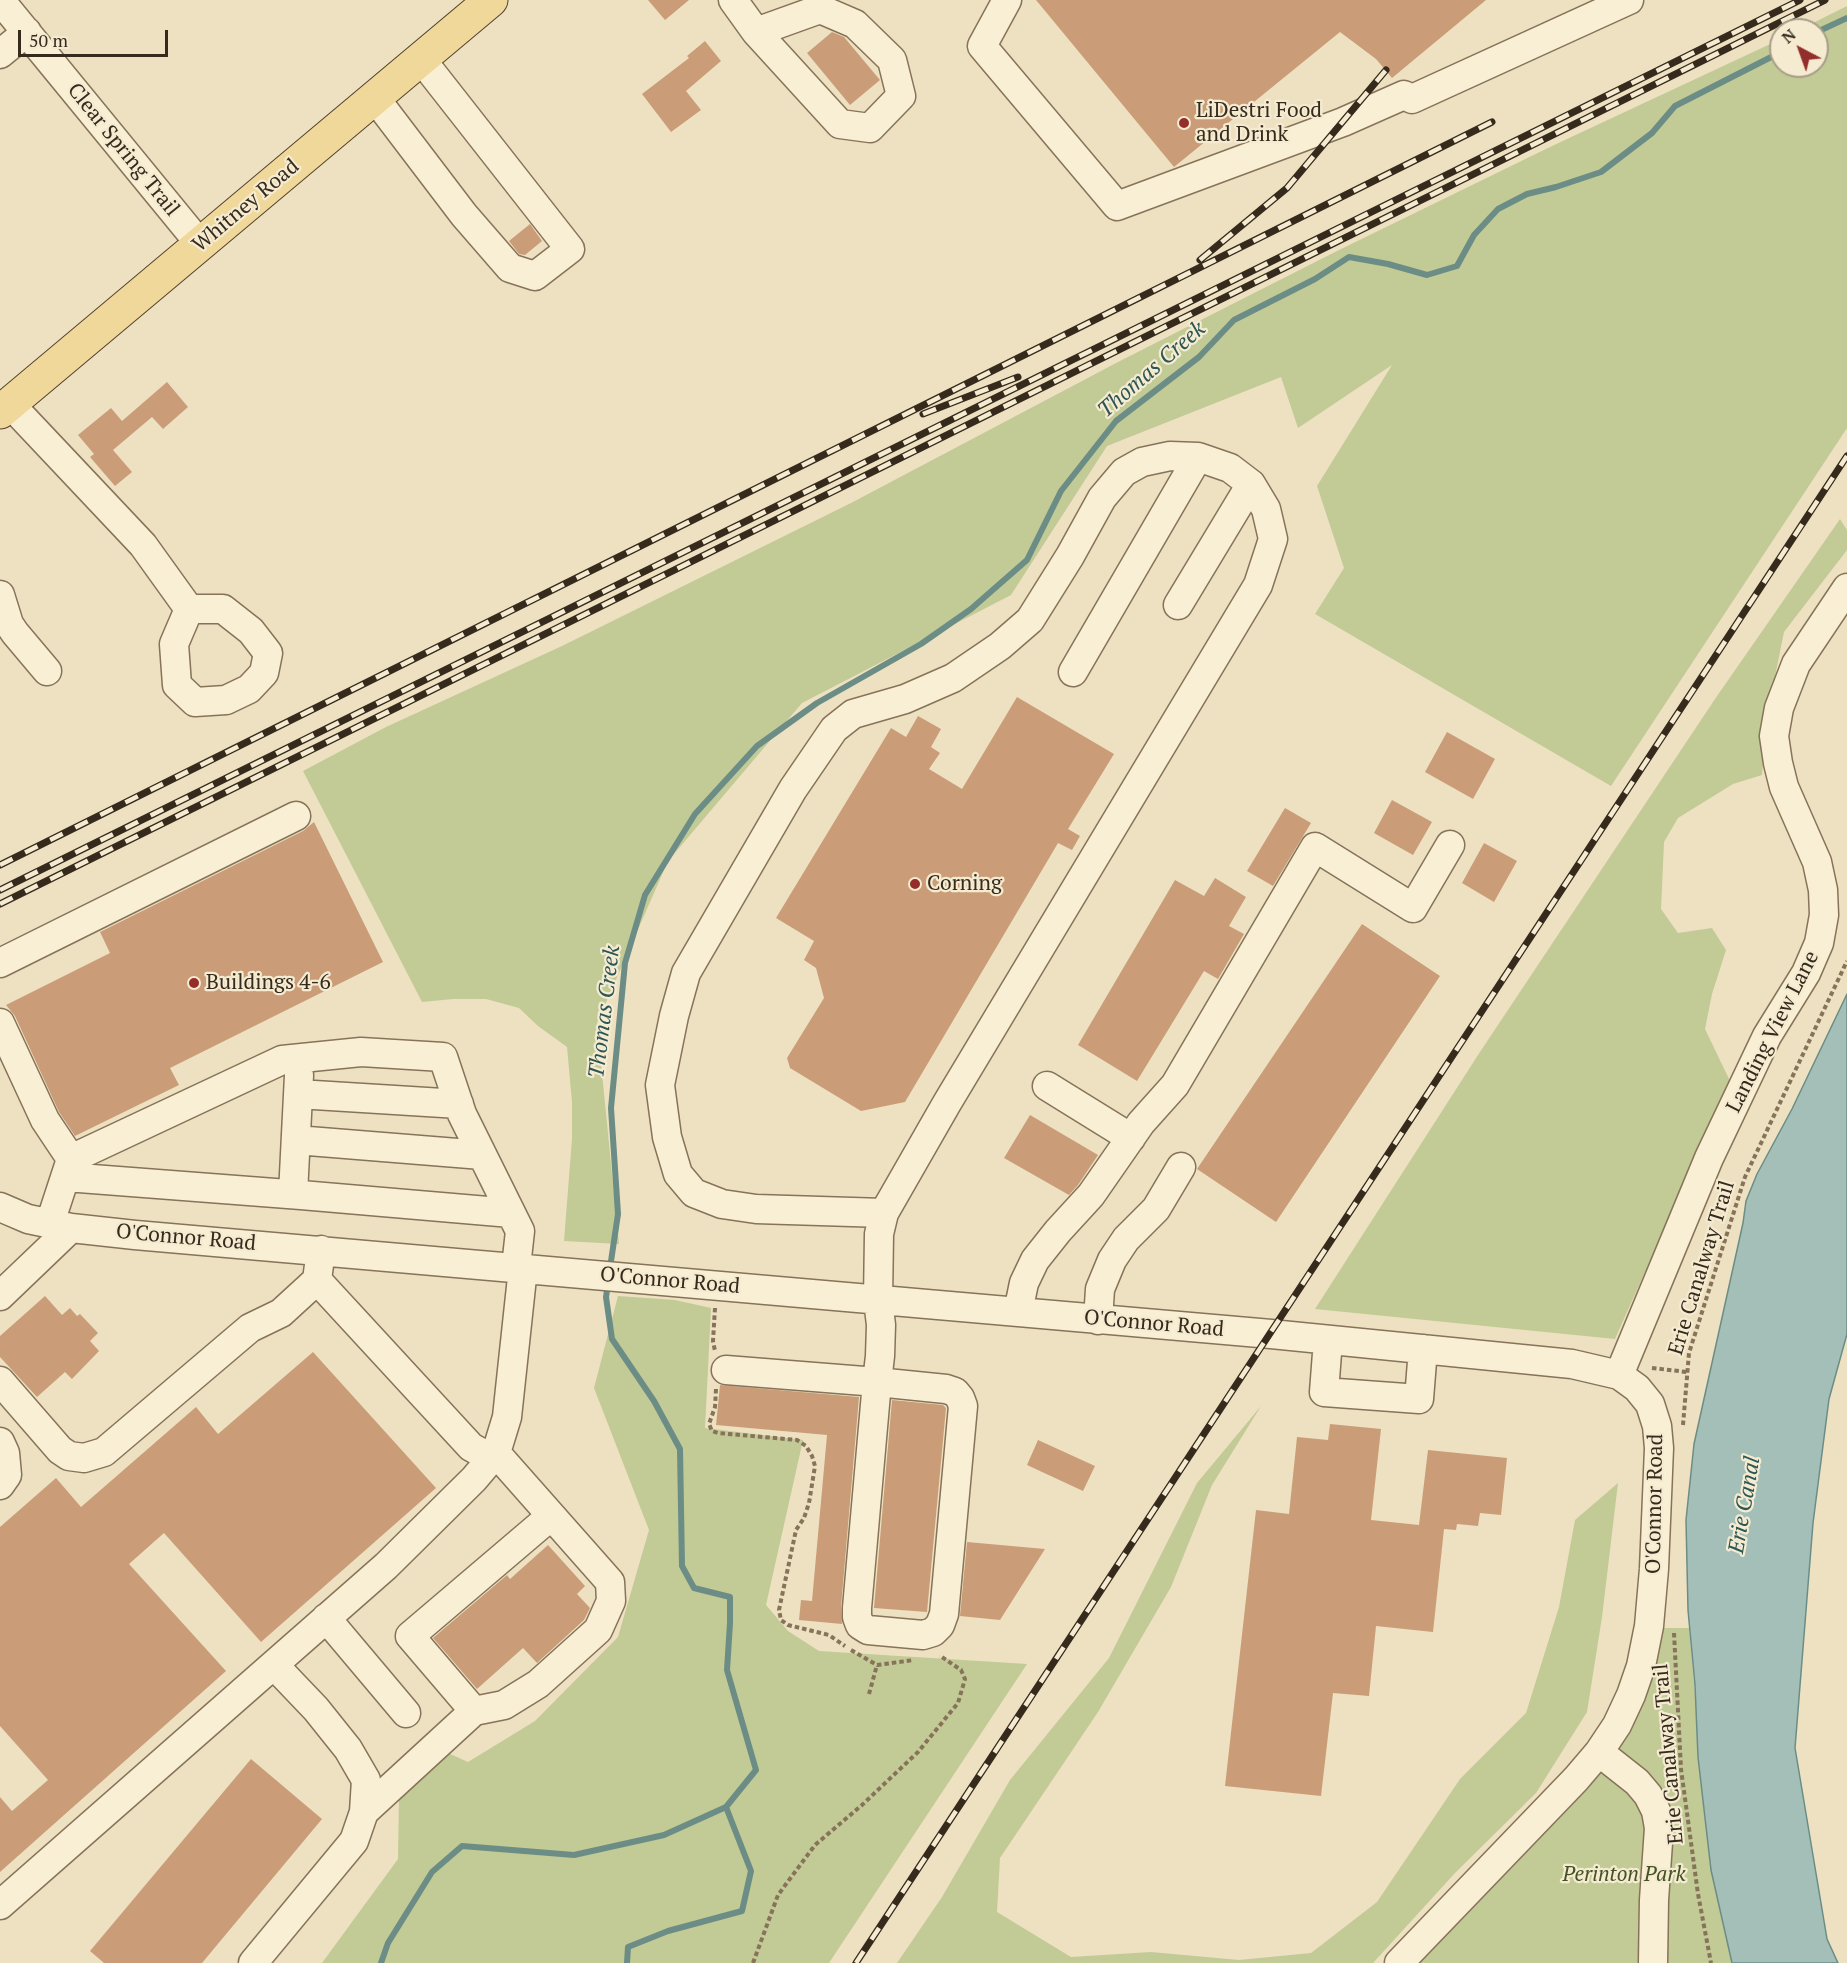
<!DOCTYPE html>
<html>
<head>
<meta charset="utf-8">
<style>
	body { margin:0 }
	#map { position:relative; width:1847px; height:1963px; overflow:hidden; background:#ede1c1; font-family:"PT Serif",serif }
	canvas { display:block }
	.north { position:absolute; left:1769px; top:18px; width:60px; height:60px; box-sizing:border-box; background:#f4ebd1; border:2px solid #a89e89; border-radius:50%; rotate:319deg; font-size:16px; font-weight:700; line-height:24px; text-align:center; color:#362a1d }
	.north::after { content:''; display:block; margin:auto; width:21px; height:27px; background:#932e2b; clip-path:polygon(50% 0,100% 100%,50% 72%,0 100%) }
	.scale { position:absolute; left:18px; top:30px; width:150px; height:27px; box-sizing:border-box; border:3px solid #362a1d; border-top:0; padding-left:8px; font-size:18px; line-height:21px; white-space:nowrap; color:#362a1d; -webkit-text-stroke:4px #f4ebd1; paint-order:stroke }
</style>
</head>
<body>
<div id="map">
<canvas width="1847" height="1963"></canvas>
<div class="north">N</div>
<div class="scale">50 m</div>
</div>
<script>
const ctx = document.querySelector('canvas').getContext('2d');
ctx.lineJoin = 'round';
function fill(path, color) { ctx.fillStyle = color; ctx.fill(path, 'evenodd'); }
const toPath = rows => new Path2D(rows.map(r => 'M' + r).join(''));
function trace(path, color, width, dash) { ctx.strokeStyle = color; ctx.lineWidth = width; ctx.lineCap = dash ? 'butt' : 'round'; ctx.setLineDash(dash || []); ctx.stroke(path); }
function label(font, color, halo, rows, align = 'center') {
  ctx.font = font + ' "PT Serif",serif'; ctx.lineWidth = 4.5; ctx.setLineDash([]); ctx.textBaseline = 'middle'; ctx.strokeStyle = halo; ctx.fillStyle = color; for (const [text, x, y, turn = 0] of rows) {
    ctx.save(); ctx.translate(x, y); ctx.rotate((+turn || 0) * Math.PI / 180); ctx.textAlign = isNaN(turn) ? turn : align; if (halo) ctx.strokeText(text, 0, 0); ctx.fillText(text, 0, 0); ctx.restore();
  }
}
fill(toPath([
	[1847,6,1847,428,1611,786,1315,614,1344,568,1317,486,1392,365,1298,428,1281,377,1107,446,1011,595,802,703,668,861,597,1023,619,1244,564,1241,572,1139,572,1102,567,1047,538,1026,519,1008,486,999,453,999,422,1002,303,771,386,727,562,646,851,503,1118,362,1337,251,1552,146,1781,39,1781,66,1817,66,1817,30,1799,30],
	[1840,519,1847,530,1847,550,1784,632,1767,716,1762,775,1733,784,1678,818,1664,842,1661,909,1678,933,1712,928,1726,950,1712,994,1705,1029,1730,1081,1615,1339,1315,1309,1478,1055,1715,699],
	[618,1296,675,1300,711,1308,705,1428,803,1440,766,1605,788,1631,819,1651,1027,1664,829,1963,322,1963,398,1859,399,1795,448,1753,468,1762,535,1721,618,1637,649,1530,594,1388],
	[1261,1406,1212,1485,1171,1587,1098,1712,1000,1858,997,1912,1071,1957,1151,1952,1239,1960,1311,1953,1377,1902,1460,1779,1526,1713,1559,1607,1575,1520,1618,1483,1602,1617,1587,1712,1536,1793,1455,1873,1373,1963,897,1963,942,1897,1010,1780,1109,1658,1197,1483],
	[1663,1628,1689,1628,1711,1870,1732,1963,1418,1963,1586,1789]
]), '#c2ca96');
const water = toPath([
	[1847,994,1847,1334,1829,1399,1813,1523,1795,1748,1827,1939,1838,1963,1732,1963,1711,1870,1698,1757,1695,1685,1688,1610,1686,1520,1694,1444,1743,1223,1746,1201,1757,1174,1792,1109,1847,994]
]);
fill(water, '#a4bfb8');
trace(water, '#6b8d86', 1.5);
trace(toPath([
	[1817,32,1847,18],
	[610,1268,618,1214,611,1108,625,963,645,895,695,814,757,746,817,703,921,644,971,609,1027,560,1061,491,1116,421,1199,357,1234,320,1315,279,1349,257,1388,264,1427,275,1457,266,1474,235,1498,209,1527,194,1556,187,1601,172,1652,133,1675,106,1781,52],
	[381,1963,388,1943,432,1872,462,1846,574,1855,664,1835,726,1807,756,1770,727,1670,730,1623,730,1597,694,1588,682,1566,680,1449,654,1401,612,1339,606,1297,608,1284],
	[627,1963,628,1947,668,1931,742,1911,751,1871,726,1807]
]), '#6b8d86', 6);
fill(toPath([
	[648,0,689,0,665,20],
	[1036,0,1486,0,1392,78,1376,59,1340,32,1174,167],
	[832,32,844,37,880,80,850,105,807,53],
	[705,41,721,61,686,91,701,110,671,132,642,94,689,58,687,56],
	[530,224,542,241,525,255,519,254,509,241],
	[167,382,188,407,163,429,152,417,113,450,132,472,115,486,90,457,94,454,78,435,111,408,122,421],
	[1017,697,1114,754,1068,829,1080,836,1072,850,1058,843,905,1102,861,1111,790,1068,787,1058,824,998,816,968,804,960,814,941,776,918,891,728,906,737,918,716,941,729,931,747,940,753,929,769,962,789],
	[1447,732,1495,759,1473,799,1425,772],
	[1392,800,1432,822,1413,855,1374,833],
	[1285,808,1311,823,1273,886,1247,871],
	[314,822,383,962,170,1068,179,1085,75,1136,59,1112,15,1016,6,1005,110,953,100,932,303,831],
	[1484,843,1517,861,1494,902,1462,883],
	[1215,878,1246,897,1229,926,1244,934,1218,979,1204,971,1137,1081,1078,1045,1175,880,1204,896],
	[1362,924,1440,976,1276,1222,1197,1169],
	[1030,1115,1098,1155,1078,1185,1069,1195,1004,1158],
	[45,1296,62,1315,70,1308,77,1316,80,1314,98,1333,90,1341,99,1351,72,1379,65,1372,37,1397,0,1357,0,1336],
	[313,1352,436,1488,261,1642,164,1533,129,1564,226,1671,0,1872,0,1797,12,1811,48,1780,0,1726,0,1527,56,1478,81,1507,196,1407,218,1434],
	[720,1385,859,1397,841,1607,842,1624,799,1620,801,1600,812,1601,827,1435,716,1425],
	[892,1400,943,1405,946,1408,927,1612,874,1608],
	[1330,1424,1381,1429,1371,1520,1419,1525,1428,1450,1507,1458,1501,1515,1480,1513,1478,1526,1457,1524,1456,1530,1444,1529,1433,1632,1376,1626,1369,1696,1333,1693,1321,1796,1225,1786,1256,1510,1289,1514,1297,1437,1328,1440],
	[1038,1440,1095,1466,1083,1491,1027,1465],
	[967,1542,1045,1549,1000,1620,960,1616],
	[548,1545,585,1586,577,1594,590,1608,584,1620,537,1663,523,1648,477,1689,433,1638,507,1575,510,1579],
	[251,1759,322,1819,202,1963,104,1963,90,1951]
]), '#ca9d78');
const minor = toPath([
	[0,0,200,244],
	[733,0,756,32,840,124,870,128,901,96,892,60,855,24,820,9,756,32],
	[1007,0,982,46,1117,206,1343,122,1404,95,1412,99,1629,0],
	[0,54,27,32],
	[375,98,464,215,510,268,535,276,570,249,421,59],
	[10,404,143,545,189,609,174,644,177,685,195,702,226,700,249,689,264,673,268,653,251,631,223,609,189,609],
	[0,595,9,624,15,633,47,671],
	[1178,605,1251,484],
	[1073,672,1198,457],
	[0,963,296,816],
	[0,1023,45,1120,71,1159],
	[1047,1086,1131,1138],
	[298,1094,459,1104],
	[296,1140,482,1155],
	[66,1177,301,1195,511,1213],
	[293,1194,299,1075],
	[0,1207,28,1219,71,1228,135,1235,1271,1334,1572,1364,1619,1375,1637,1388,1650,1404,1657,1426,1659,1448,1654,1569,1649,1626,1641,1666,1631,1695,1617,1725,1599,1752,1576,1779,1399,1963],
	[50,1223,71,1159,282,1060,361,1052,443,1057,462,1114,520,1231,516,1267],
	[321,1250,317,1280,471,1447,482,1453,496,1453,610,1582,611,1601,598,1630,538,1684,504,1705,474,1711,364,1812],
	[0,1296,71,1228],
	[1018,1312,1024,1283,1035,1260,1058,1231,1091,1195,1141,1123,1175,1085,1315,847,1413,908,1450,845],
	[1098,1320,1100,1289,1112,1260,1126,1239,1156,1209,1181,1167],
	[1328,1340,1324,1392,1419,1399,1423,1349],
	[726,1370,877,1382,946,1389,955,1392,960,1398,963,1406,944,1614,940,1625,933,1632,923,1635,868,1630,860,1625,857,1617,857,1608,877,1382,880,1356,881,1325,878,1300,879,1234,884,1213,947,1103,1258,585,1273,539,1266,509,1251,484,1230,468,1198,457,1170,456,1142,462,1124,472,1102,498,1070,556,1030,620,1000,646,953,678,905,699,853,714,834,729,793,789,686,973,674,1016,660,1085,667,1137,678,1174,694,1193,722,1204,756,1209,884,1213],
	[1619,1375,1709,1158,1767,1036,1806,973,1819,943,1824,915,1823,890,1817,862,1784,787,1778,763,1774,736,1779,708,1796,664,1847,588],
	[0,1381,60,1450,69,1456,84,1458,104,1452,250,1328,281,1313,317,1280],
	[0,1442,5,1453,7,1475,0,1485],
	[326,1618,406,1713],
	[474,1711,410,1636,551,1516],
	[1599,1752,1637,1782,1648,1795,1656,1811,1659,1828,1654,1900,1653,1963],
	[0,1905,386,1566,474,1479,496,1453,507,1417,523,1268],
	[253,1963,354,1841,364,1812,366,1780,348,1749,316,1709,274,1665]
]);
const major = toPath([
	[0,412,491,0]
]);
trace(minor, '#867359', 31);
trace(major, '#53412e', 35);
trace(toPath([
	[715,1308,713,1341,715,1351],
	[1652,1368,1687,1372],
	[716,1389,715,1407,709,1424,712,1431,718,1433,797,1440,806,1446,812,1456,815,1466,809,1503,804,1518,796,1530,779,1610,781,1620,788,1625,829,1635,845,1646],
	[1683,1425,1689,1353,1745,1177,1847,961],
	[1674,1633,1681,1769,1698,1894,1711,1963],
	[851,1650,877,1665,914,1660],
	[869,1694,877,1665],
	[753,1963,778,1895,815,1845,862,1805,918,1752,958,1703,965,1679,961,1670,942,1657,939,1657]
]), '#867359', 4, [4.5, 3]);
trace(minor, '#f8efd4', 28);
trace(major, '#efd89a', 33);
const rail = toPath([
	[1200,260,1287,188,1386,70],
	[923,414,1018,377],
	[0,865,1492,122],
	[0,890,1800,0],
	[0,904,1825,0],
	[856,1963,1847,456]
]);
trace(rail, '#362a1d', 7);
trace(rail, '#f4ebd1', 4.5, [14]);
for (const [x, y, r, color] of [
	[1184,123,6,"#932e2b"],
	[915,884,6,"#932e2b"],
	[194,983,6,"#932e2b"]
]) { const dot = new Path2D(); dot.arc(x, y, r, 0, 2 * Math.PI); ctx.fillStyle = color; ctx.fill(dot); trace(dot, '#f4ebd1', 2); }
label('21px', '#362a1d', '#f4ebd1', [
	["LiDestri Food",1196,111],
	["and Drink",1196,135],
	["Corning",927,884],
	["Buildings 4-6",206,983]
], 'left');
label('21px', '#362a1d', '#f4ebd1', [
	["Clear Spring Trail",123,150,51],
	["Whitney Road",246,206,-40],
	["Landing View Lane",1773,1032,-63],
	["O'Connor Road",186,1238,5],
	["Erie Canalway Trail",1702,1268,-73],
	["O'Connor Road",670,1281,5],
	["O'Connor Road",1154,1324,5],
	["O'Connor Road",1655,1504,-89],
	["Erie Canalway Trail",1669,1754,-95]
]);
label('italic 21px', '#445224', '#f4ebd1', [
	["Perinton Park",1624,1875]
]);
label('italic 22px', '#2d5554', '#f4ebd1', [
	["Thomas Creek",1152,370,-41],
	["Thomas Creek",605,1012,-83],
	["Erie Canal",1745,1505,-80]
]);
</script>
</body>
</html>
